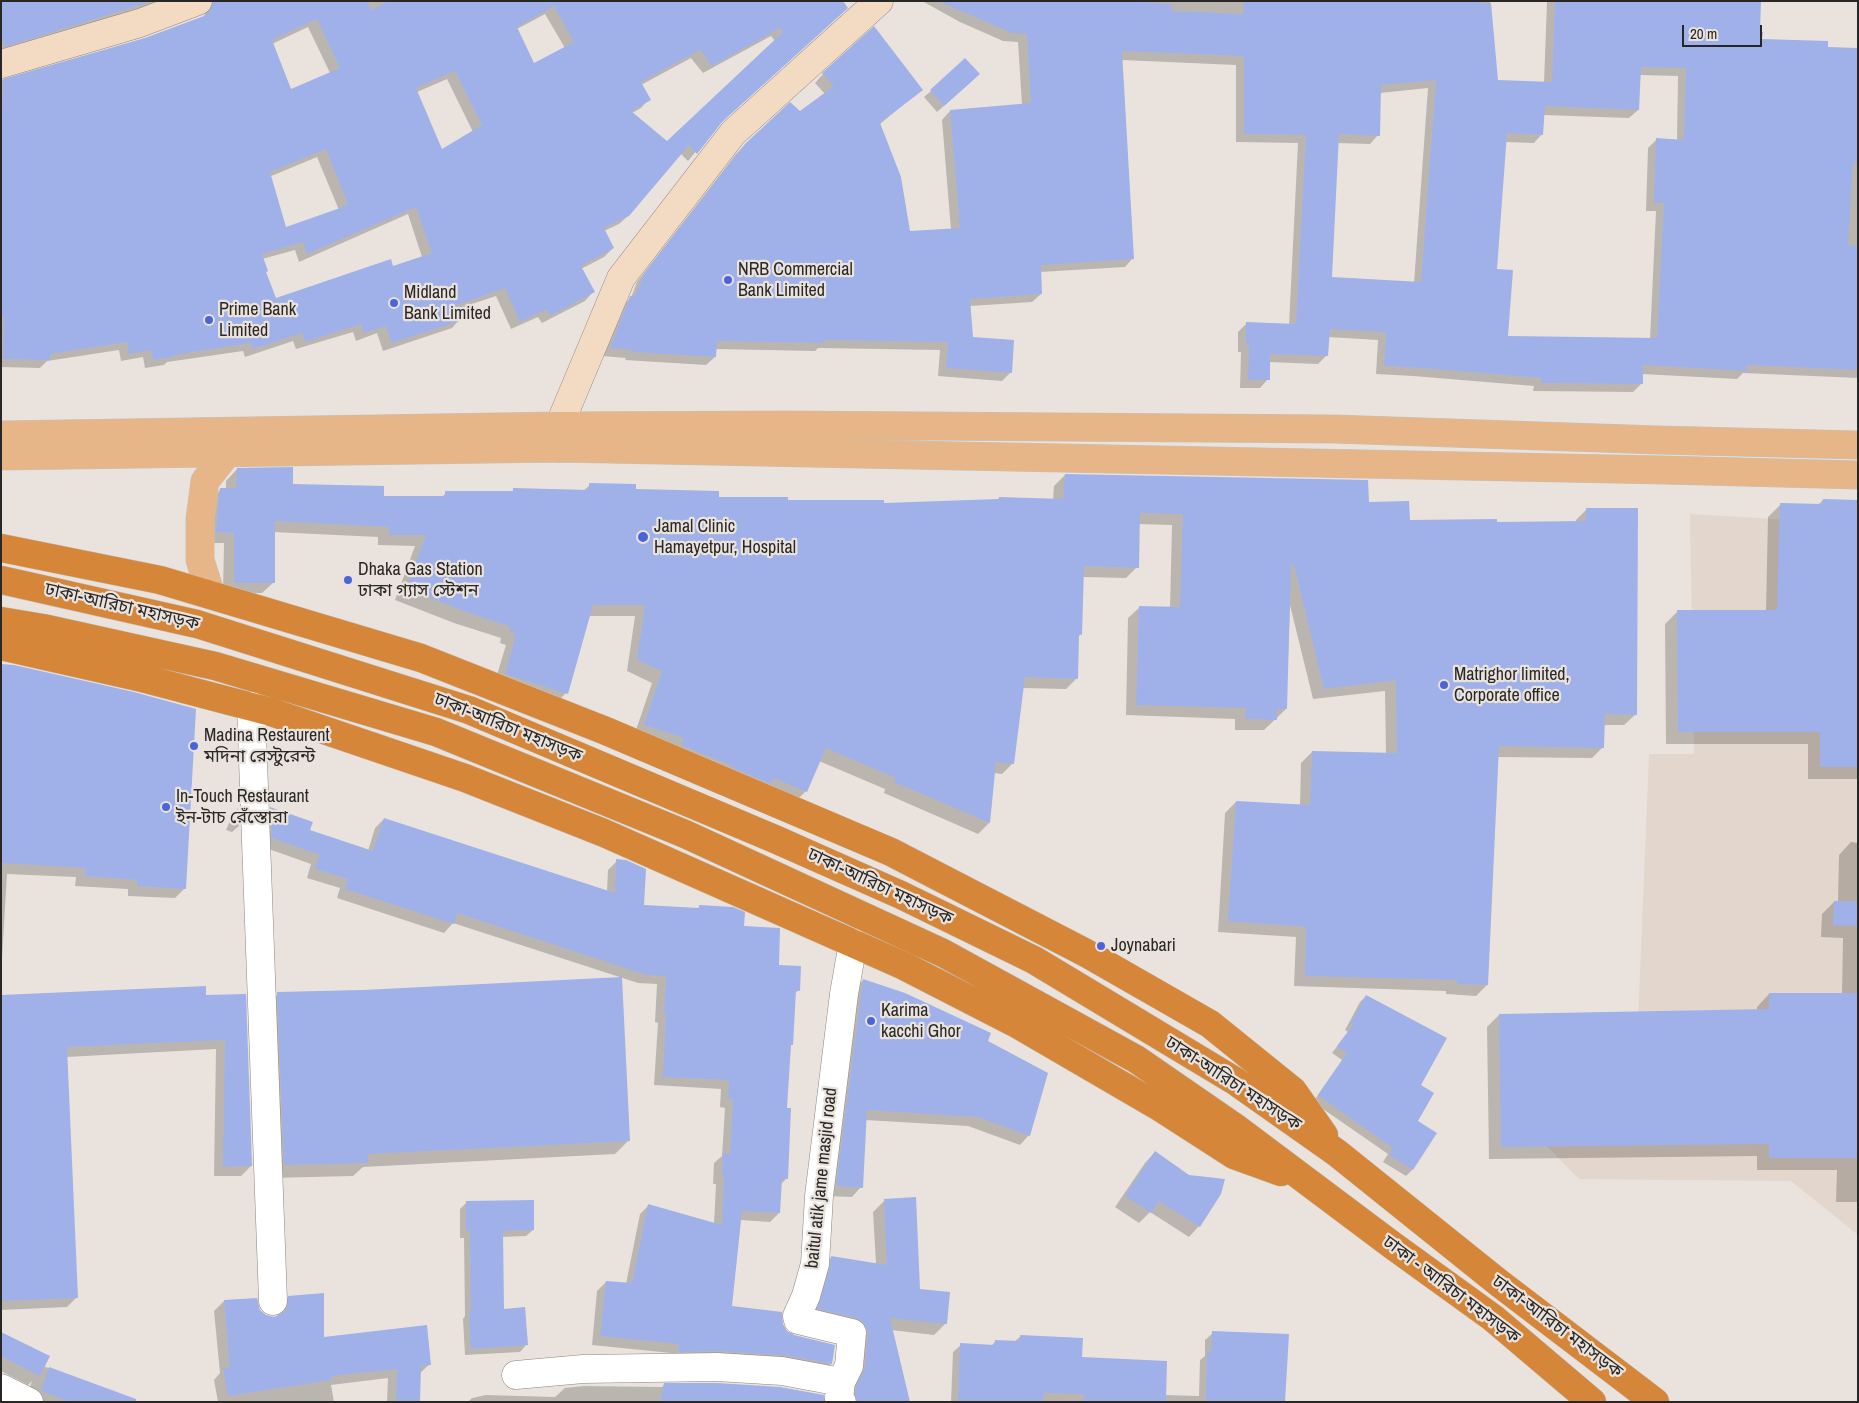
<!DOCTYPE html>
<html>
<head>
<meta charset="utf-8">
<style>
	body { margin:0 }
	#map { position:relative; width:1859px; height:1403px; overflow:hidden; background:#eae3dd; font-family:"Archivo Narrow",sans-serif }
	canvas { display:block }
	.frame { position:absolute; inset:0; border:2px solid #292725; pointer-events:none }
	.scale { position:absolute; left:1682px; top:25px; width:80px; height:22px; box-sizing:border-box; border:2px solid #292725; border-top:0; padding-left:6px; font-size:15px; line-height:18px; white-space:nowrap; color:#292725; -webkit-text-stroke:4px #eae3dd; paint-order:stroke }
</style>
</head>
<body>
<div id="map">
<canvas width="1859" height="1403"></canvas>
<div class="frame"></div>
<div class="scale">20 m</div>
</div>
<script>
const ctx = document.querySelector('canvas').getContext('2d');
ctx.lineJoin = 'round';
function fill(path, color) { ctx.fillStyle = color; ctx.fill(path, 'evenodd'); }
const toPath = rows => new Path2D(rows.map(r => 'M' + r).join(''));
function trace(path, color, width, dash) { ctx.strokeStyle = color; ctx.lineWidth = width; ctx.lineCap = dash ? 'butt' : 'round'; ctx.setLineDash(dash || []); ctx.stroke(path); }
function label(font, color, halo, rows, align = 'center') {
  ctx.font = font + ' "Archivo Narrow","Noto Sans Bengali",sans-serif'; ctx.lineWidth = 4.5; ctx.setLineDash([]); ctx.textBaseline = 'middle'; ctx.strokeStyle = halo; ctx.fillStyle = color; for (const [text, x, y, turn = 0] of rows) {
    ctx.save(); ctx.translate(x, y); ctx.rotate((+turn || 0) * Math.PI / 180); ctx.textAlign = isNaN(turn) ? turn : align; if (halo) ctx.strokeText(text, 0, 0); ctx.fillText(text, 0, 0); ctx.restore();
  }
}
fill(toPath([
	[1690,514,1858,524,1858,1235,1791,1181,1579,1179,1526,1125,1638,1023,1649,754,1694,754]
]), '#e3d6cc');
fill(toPath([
	[1,1,165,1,1,53],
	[202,1,841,1,719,124,688,161,680,153,629,215,619,224,604,231,613,248,604,257,581,269,593,292,585,301,542,323,538,317,511,329,496,296,457,309,460,319,452,328,383,351,377,333,356,341,353,332,296,349,293,341,245,357,243,351,167,362,164,365,145,368,143,357,121,361,119,350,47,361,40,368,1,367,1,80,145,39,204,17,205,14,205,5],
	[545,14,565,48,534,64,517,29],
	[308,27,330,73,291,90,272,44],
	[771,36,775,41,667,143,632,113,641,108,649,99,641,85,691,58,703,73],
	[447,79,473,132,441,150,417,92],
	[317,157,339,210,285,229,269,177],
	[408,214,422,257,393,268,275,299,265,272,262,259,295,250,299,262],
	[922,1,1490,1,1497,81,1544,83,1547,1,1759,1,1758,33,1761,40,1826,48,1858,49,1858,378,1743,373,1737,379,1642,374,1642,383,1633,392,1533,391,1534,386,1413,376,1376,374,1378,340,1328,337,1327,355,1318,364,1269,362,1268,379,1260,388,1240,388,1241,352,1238,352,1238,332,1247,323,1289,325,1298,143,1236,142,1236,65,1122,60,1133,258,1125,267,1040,272,1041,294,1032,302,970,306,972,339,1010,373,1002,381,938,376,940,350,818,348,815,351,715,349,715,357,706,365,625,360,626,358,602,356,622,306,631,298,637,282,736,154,745,145,800,113,825,94,815,83,823,74,922,89,880,124,909,232,951,230,942,120,950,111,1022,105,1018,42,1003,41,960,22],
	[1639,75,1678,76,1677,140,1657,139,1648,148,1646,211,1656,211,1650,339,1506,338,1496,270,1505,142,1534,143,1542,134,1543,115,1629,118,1638,110],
	[1428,88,1414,283,1331,278,1337,143,1370,144,1378,135,1380,93],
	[972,81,937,112,924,97,931,91],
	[237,469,292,485,383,497,441,498,446,493,511,493,514,490,583,491,590,485,718,498,787,502,883,504,997,500,999,498,1053,500,1054,486,1065,475,1367,503,1409,522,1496,524,1576,522,1576,520,1587,509,1636,714,1624,725,1603,725,1603,747,1592,758,1497,757,1487,985,1476,996,1446,994,1446,991,1294,986,1296,937,1218,932,1225,813,1236,802,1300,806,1301,763,1312,752,1386,754,1385,691,1313,699,1290,605,1286,709,1264,730,1235,730,1235,719,1126,715,1128,618,1140,607,1170,608,1172,525,1138,524,1137,567,1126,578,1083,577,1081,634,1078,637,1077,678,1066,689,1022,688,1013,763,1002,774,994,773,989,823,978,834,884,793,885,789,819,761,806,791,795,802,634,736,652,683,627,671,635,616,589,616,566,693,555,704,494,685,506,645,500,643,501,638,454,623,395,600,415,546,378,545,378,537,273,532,274,582,262,593,223,593,224,543,205,543,209,501,220,490,226,490,226,481],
	[1823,500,1858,501,1858,779,1808,779,1808,744,1666,744,1665,624,1678,611,1766,611,1768,517,1781,504,1818,505],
	[1,665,185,888,175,898,128,896,128,889,75,886,76,877,7,874,1,976],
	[238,808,239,826,232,832,226,830,233,814],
	[271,808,308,831,368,851,375,828,384,819,607,891,608,870,617,861,643,906,697,909,699,907,743,928,799,990,794,994,792,1044,789,1047,786,1109,786,1179,780,1185,779,1213,770,1222,740,1220,730,1307,782,1324,787,1332,831,1364,823,1372,670,1360,671,1353,592,1345,597,1291,606,1282,626,1284,640,1214,649,1205,714,1224,716,1184,713,1184,714,1163,722,1156,725,1108,720,1107,721,1089,654,1085,658,1023,655,1022,657,984,638,983,453,923,444,933,337,898,340,888,307,878,311,864,263,847,262,817],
	[1851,842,1858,843,1858,1202,1836,1202,1837,1170,1757,1170,1757,1156,1489,1159,1487,1027,1499,1015,1757,1011,1757,1007,1769,994,1842,994,1843,938,1821,937,1822,914,1834,902,1838,902,1839,855],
	[863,980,987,1042,1029,1135,1020,1145,968,1126,865,1120,861,1187,852,1197,827,1196,853,990],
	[278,994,629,1140,615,1154,363,1167,353,1176,270,1178,264,1007],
	[245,995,251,1166,241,1176,214,1176,216,1049,66,1057,77,1297,67,1307,1,1310,1,996,205,997],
	[1366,996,1419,1086,1416,1122,1435,1134,1412,1170,1406,1176,1383,1162,1388,1154,1313,1102,1342,1060,1332,1053,1348,1032,1345,1030,1360,1002],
	[1155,1152,1189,1176,1220,1194,1199,1226,1189,1237,1150,1212,1139,1223,1115,1207,1145,1163],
	[885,1200,919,1290,946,1323,934,1335,891,1330,909,1402,845,1402,857,1347,807,1320,820,1268,832,1257,876,1264,873,1212],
	[466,1203,533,1230,526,1236,502,1237,503,1310,526,1345,520,1352,465,1355,463,1319,465,1316,464,1238,460,1238,460,1209],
	[289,1297,323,1338,430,1364,419,1374,419,1402,387,1402,388,1378,331,1385,334,1402,218,1402,214,1380,220,1373,214,1311,224,1301,259,1310,266,1316,274,1318,277,1317,279,1307],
	[1,1333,43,1366,129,1398,128,1402,30,1402,26,1398,32,1381,28,1385,1,1371],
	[1213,1333,1284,1402,951,1402,953,1352,961,1345,991,1346,995,1342,1014,1342,1021,1336,1081,1358,1165,1395,1199,1396,1200,1360,1205,1356,1205,1340],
	[664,1385,824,1402,468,1402,472,1398,486,1395,555,1397,565,1388,584,1386,662,1387]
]), '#0003');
fill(toPath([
	[1,1,153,1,4,47,4,41,1,42],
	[213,1,367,1,371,10,389,1,843,1,848,8,722,122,697,154,689,145,629,216,604,228,614,248,581,266,595,292,550,316,547,309,520,322,505,288,457,305,462,320,392,343,386,326,364,333,361,324,305,342,302,333,253,349,251,343,174,355,174,357,153,360,151,350,129,354,127,342,50,354,50,360,3,359,4,316,1,316,1,155,3,79,145,38,204,16,210,10],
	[554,6,574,42,534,63,517,27],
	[317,19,340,68,291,89,272,40],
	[780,28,783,32,667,141,631,111,651,100,641,82,700,50,712,66],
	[455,71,482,125,442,149,416,88],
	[326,149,348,204,342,206,343,207,286,227,270,172],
	[416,207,432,253,393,266,391,259,276,298,266,272,268,271,262,254,303,242,307,254],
	[938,1,1123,1,1172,4,1171,11,1243,14,1244,1,1481,1,1481,4,1491,3,1498,80,1552,82,1555,1,1761,1,1760,32,1763,32,1762,39,1828,41,1828,47,1858,48,1858,164,1853,163,1848,245,1858,246,1858,370,1747,365,1747,371,1643,365,1643,384,1541,383,1542,378,1422,368,1384,366,1386,332,1330,329,1328,356,1270,354,1270,380,1248,380,1249,344,1246,344,1246,322,1296,324,1306,135,1244,134,1244,56,1122,51,1134,259,1041,265,1042,294,970,299,973,337,1014,340,1012,373,946,368,948,342,825,340,824,343,717,341,716,357,633,352,633,350,610,348,630,296,635,296,645,272,745,144,790,102,800,111,834,86,822,73,874,26,923,90,880,123,901,177,910,231,960,228,950,110,1031,103,1027,34,1012,33],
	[1641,67,1686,68,1684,140,1656,138,1654,203,1664,203,1657,338,1508,336,1513,270,1497,269,1507,133,1543,135,1545,106,1639,110],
	[1436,80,1421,282,1332,277,1339,134,1380,136,1381,85],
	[965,58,980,74,944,106,930,90],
	[293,467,293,484,384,486,384,496,445,496,445,491,513,491,513,488,589,490,589,483,636,484,636,489,719,491,719,497,788,497,788,500,884,500,884,503,999,499,999,497,1063,499,1065,474,1368,480,1369,502,1409,501,1410,520,1497,519,1497,522,1586,521,1586,508,1638,508,1637,715,1605,714,1604,748,1499,746,1488,985,1457,984,1457,980,1305,976,1306,927,1228,921,1236,801,1310,805,1312,751,1397,753,1396,680,1324,689,1294,565,1291,565,1287,709,1277,709,1277,720,1245,719,1246,708,1136,705,1139,606,1180,607,1183,514,1140,513,1139,568,1084,566,1082,635,1079,634,1078,679,1025,677,1014,764,996,762,990,823,894,782,896,778,826,748,807,792,773,778,771,784,733,768,733,766,681,745,684,738,644,725,662,671,637,660,645,605,593,605,568,694,505,674,516,634,510,632,511,627,466,612,406,588,426,535,389,535,389,527,275,521,275,583,234,583,234,533,216,532,220,488,236,488,237,468],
	[1823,499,1858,500,1858,767,1820,767,1820,732,1678,732,1677,610,1777,610,1780,503,1822,504],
	[1,664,14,665,134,692,196,709,186,889,137,886,137,880,85,876,85,868,1,863],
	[270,807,313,822,310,830,373,851,384,818,615,893,616,859,626,860,646,869,644,905,699,908,699,905,733,907,745,912,744,926,780,928,779,965,801,966,800,991,796,990,793,1045,791,1045,787,1108,791,1108,788,1179,782,1179,780,1213,742,1211,732,1306,782,1312,783,1324,787,1331,794,1335,835,1345,832,1364,783,1355,718,1351,678,1352,679,1344,600,1336,606,1281,632,1283,648,1204,722,1225,724,1176,722,1176,723,1153,730,1154,733,1099,728,1099,729,1080,663,1077,666,1014,664,1014,666,976,647,975,457,913,454,924,345,889,348,879,315,869,320,855,272,838],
	[1834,901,1858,901,1858,926,1833,925],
	[622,977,630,1141,368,1154,368,1163,284,1165,277,992,363,990],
	[863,979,905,993,991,1033,988,1041,1048,1073,1030,1136,978,1117,867,1110,863,1188,836,1186],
	[206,986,206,995,246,994,252,1166,223,1167,225,1040,67,1047,78,1298,1,1301,1,995],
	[1769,993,1858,993,1858,1158,1769,1158,1769,1144,1501,1147,1499,1014,1769,1009],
	[1366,995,1447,1038,1421,1085,1434,1093,1418,1121,1437,1133,1413,1170,1389,1155,1393,1148,1318,1095,1347,1053,1337,1046,1353,1025,1350,1024],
	[1155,1151,1189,1175,1225,1179,1221,1194,1200,1227,1159,1201,1151,1213,1125,1196],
	[916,1197,920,1289,950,1292,947,1324,890,1318,910,1402,857,1402,855,1394,856,1387,865,1367,868,1334,866,1327,862,1321,856,1318,817,1309,830,1268,831,1256,887,1265,884,1199],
	[534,1200,534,1230,503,1231,504,1309,525,1307,528,1345,471,1349,469,1311,471,1311,470,1231,466,1231,466,1201],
	[324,1293,324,1337,427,1325,431,1365,421,1366,420,1402,396,1402,397,1369,331,1376,332,1380,228,1396,223,1368,230,1367,224,1300,257,1298,260,1310,266,1315,274,1317,282,1314,287,1309,288,1296],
	[1212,1331,1289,1334,1285,1402,1206,1402,1207,1351,1211,1352],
	[1,1332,50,1356,40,1376,1,1356],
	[1020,1335,1083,1338,1082,1357,1167,1361,1166,1402,1083,1402,1084,1394,1044,1393,1043,1402,958,1402,960,1343,994,1345,995,1340,1020,1341],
	[49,1367,136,1399,136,1402,70,1402,41,1391],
	[664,1383,717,1383,780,1387,824,1395,825,1402,660,1402]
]), '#9fb1e8');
const street = toPath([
	[251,706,273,1301],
	[516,1375,583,1369,717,1367,782,1371,841,1382],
	[1,1388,29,1402],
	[842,1402,839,1398,841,1382,849,1366,852,1333,798,1320,797,1316,806,1296,815,1264,819,1196,844,994,853,943]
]);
const secondary = toPath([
	[1,64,140,23,198,1],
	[558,448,559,426,621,278,733,133,879,1]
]);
const primary = toPath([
	[1,435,559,426,787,425,1334,429,1658,440,1858,445],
	[1,456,558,448,1664,470,1858,475],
	[211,595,200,560,200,519,205,481,228,452]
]);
const highway = toPath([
	[1,548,160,580,421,658,606,731,891,852,1086,953,1210,1024,1293,1091,1324,1135],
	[1,580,197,624,469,710,777,840,901,895,1034,960,1235,1081,1337,1153,1499,1283,1655,1402],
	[1,621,43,628,215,666,436,732,685,834,943,953,1136,1059,1236,1128,1392,1245,1493,1318,1592,1402],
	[1,646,138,677,271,712,465,778,604,833,904,966,1015,1023,1161,1108,1234,1155,1281,1172]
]);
trace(street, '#8b847f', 29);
trace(secondary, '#8b847f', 29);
trace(primary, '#c3c3c2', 29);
trace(highway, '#c3c3c2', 29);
trace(street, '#fff', 28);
trace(secondary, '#f3dbc3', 28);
trace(primary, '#e6b688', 28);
trace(highway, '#d68638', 28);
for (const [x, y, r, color] of [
	[728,280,5,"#4c64d9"],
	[394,303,5,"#4c64d9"],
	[209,320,5,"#4c64d9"],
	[643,537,6,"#4c64d9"],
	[348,580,5,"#4c64d9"],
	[1444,685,5,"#4c64d9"],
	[194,746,5,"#4c64d9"],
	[166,807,5,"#4c64d9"],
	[1101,946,5,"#4c64d9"],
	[871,1021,5,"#4c64d9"]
]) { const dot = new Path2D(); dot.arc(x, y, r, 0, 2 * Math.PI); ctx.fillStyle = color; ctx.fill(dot); trace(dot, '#eae3dd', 2); }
label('18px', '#292725', '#eae3dd', [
	["NRB Commercial",738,270],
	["Bank Limited",738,291],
	["Midland",404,293],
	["Bank Limited",404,314],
	["Prime Bank",219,310],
	["Limited",219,331],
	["Jamal Clinic",654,527],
	["Hamayetpur, Hospital",654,548],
	["Dhaka Gas Station",358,570],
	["ঢাকা গ্যাস স্টেশন",358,591],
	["Matrighor limited,",1454,675],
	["Corporate office",1454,696],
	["Madina Restaurent",204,736],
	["মদিনা রেস্টুরেন্ট",204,757],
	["In-Touch Restaurant",176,797],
	["ইন-টাচ রেঁস্তোরা",176,818],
	["Joynabari",1111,946],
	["Karima",881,1011],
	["kacchi Ghor",881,1032]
], 'left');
label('18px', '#292725', '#eae3dd', [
	["ঢাকা-আরিচা মহাসড়ক",122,607,13],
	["ঢাকা-আরিচা মহাসড়ক",508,728,22],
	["ঢাকা-আরিচা মহাসড়ক",880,887,25],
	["ঢাকা-আরিচা মহাসড়ক",1233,1084,33],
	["baitul atik jame masjid road",822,1178,-84],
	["ঢাকা - আরিচা মহাসড়ক",1451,1290,37],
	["ঢাকা-আরিচা মহাসড়ক",1557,1327,37]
]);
</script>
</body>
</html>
